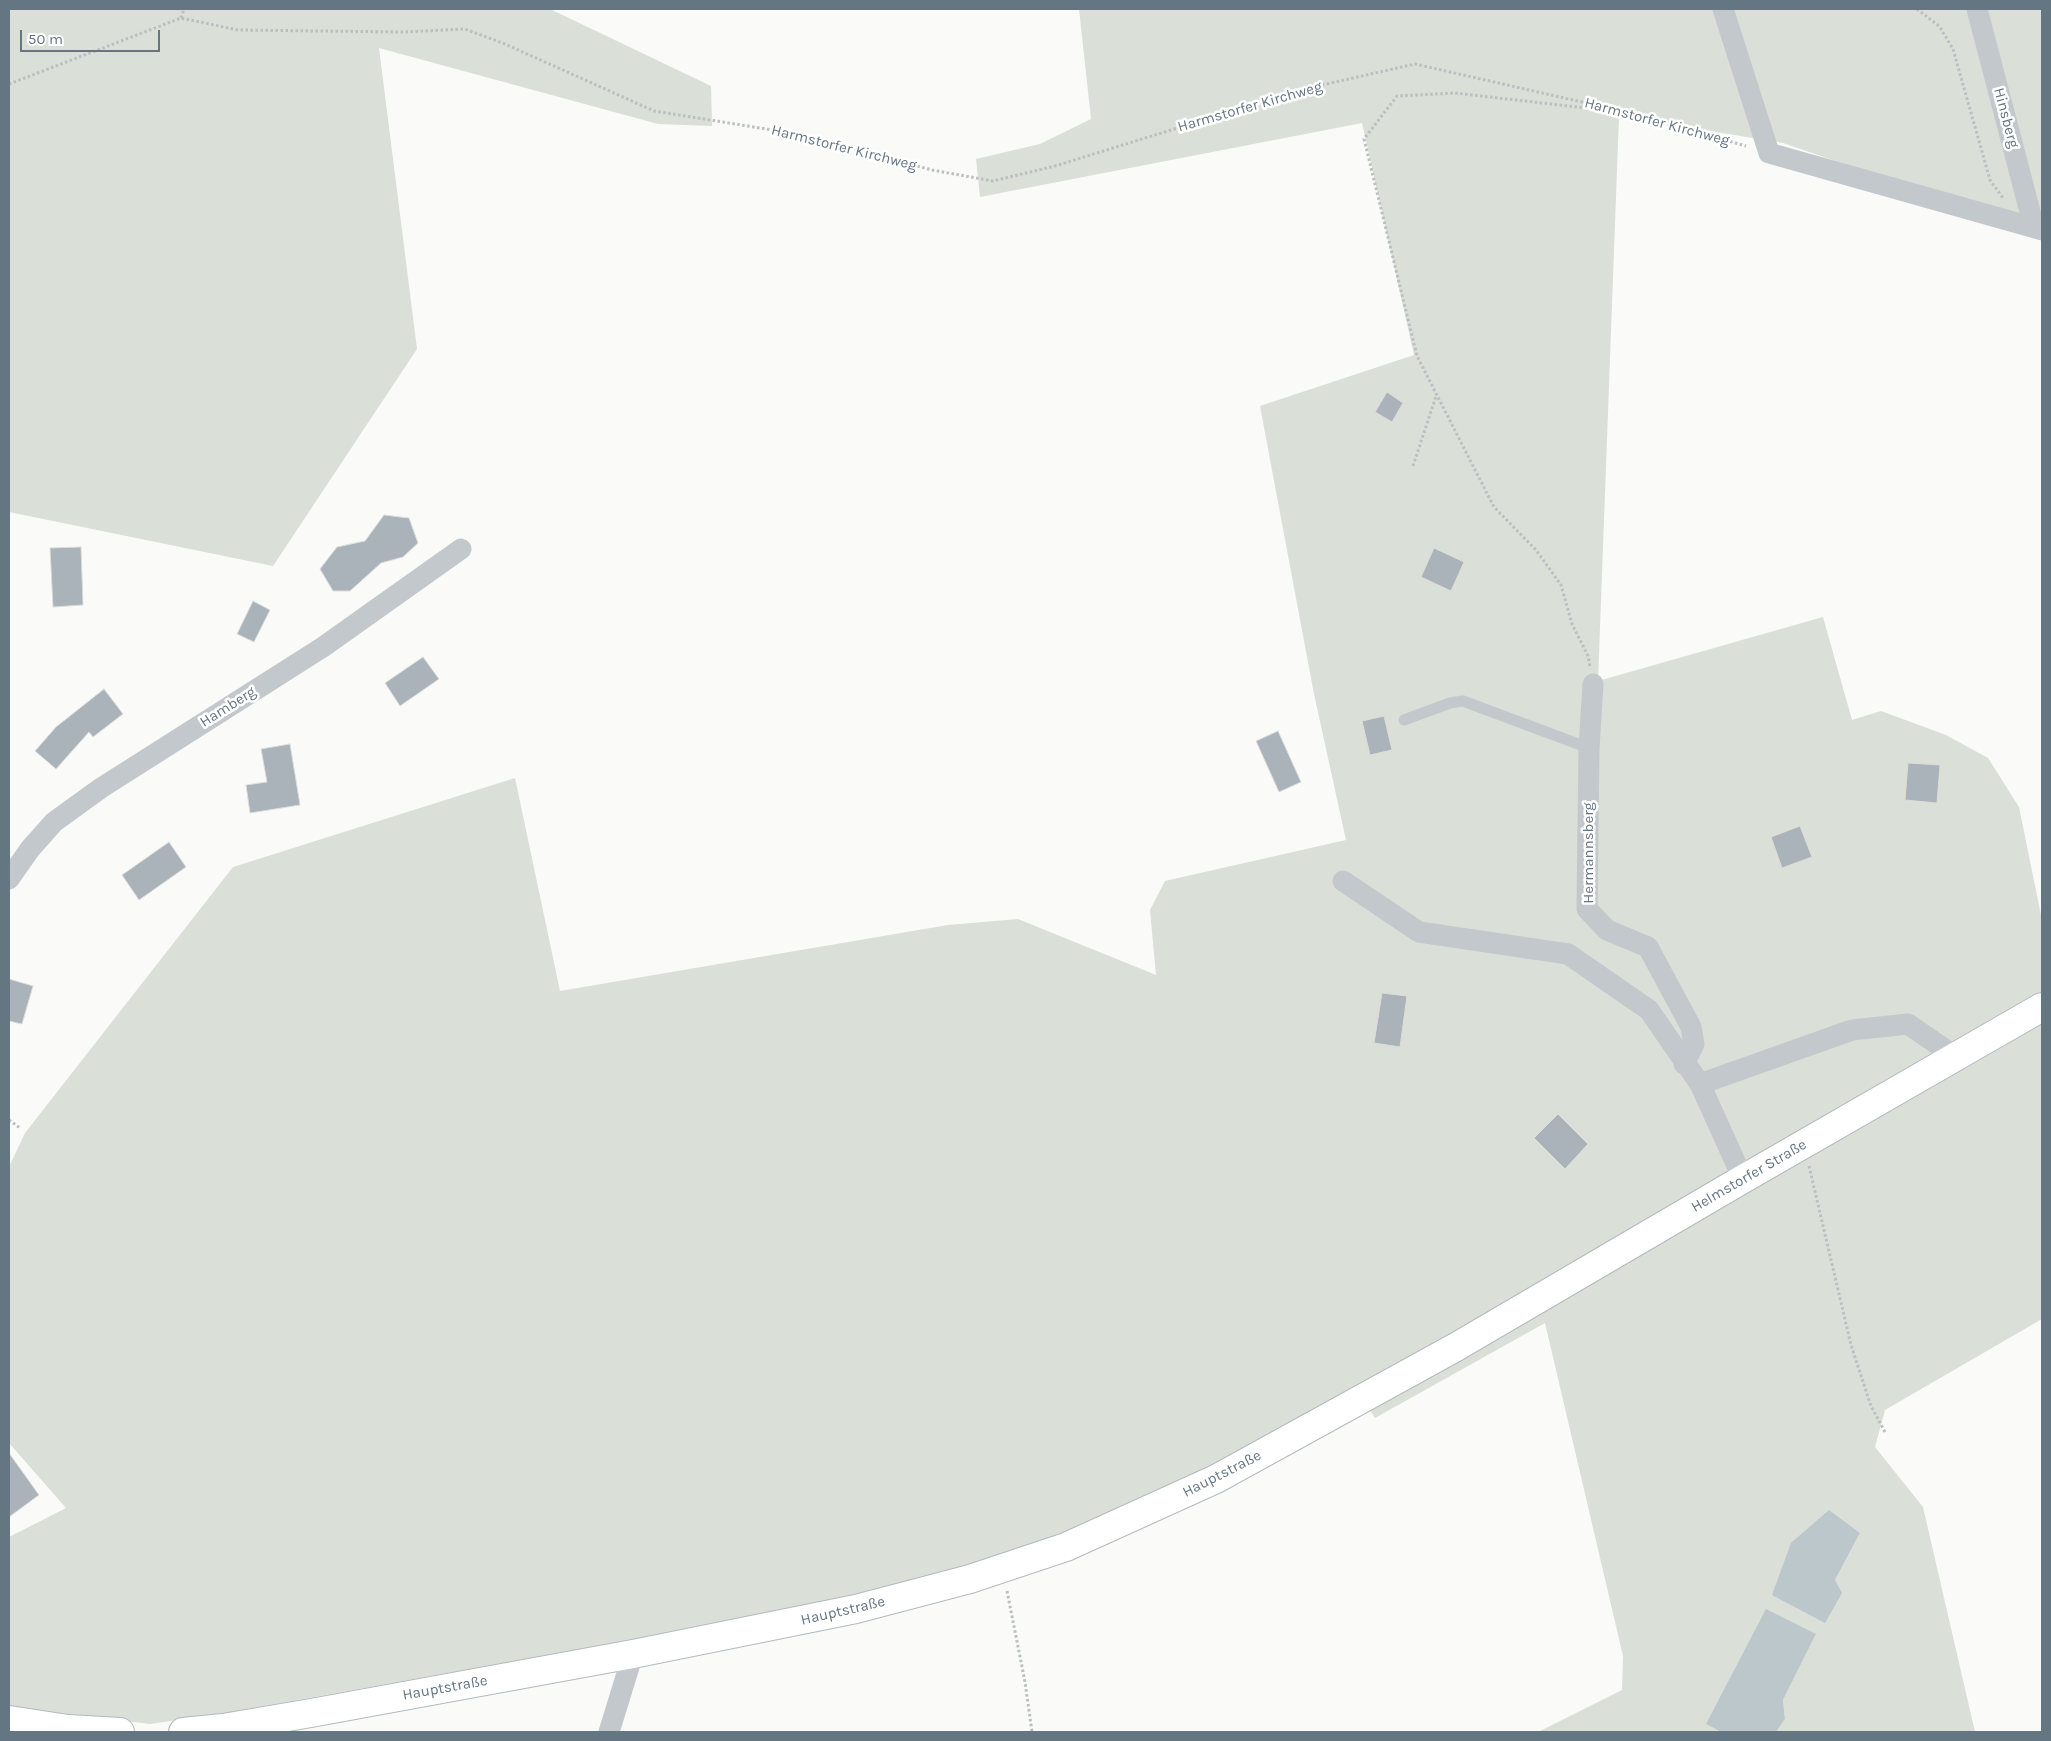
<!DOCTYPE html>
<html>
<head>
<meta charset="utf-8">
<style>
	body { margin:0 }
	#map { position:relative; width:2051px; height:1741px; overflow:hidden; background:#fafaf8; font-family:Karla,sans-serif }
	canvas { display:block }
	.frame { position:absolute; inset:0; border:10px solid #657683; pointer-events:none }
	.scale { position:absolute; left:20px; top:30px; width:140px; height:22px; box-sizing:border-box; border:2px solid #657683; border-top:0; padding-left:6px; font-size:15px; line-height:18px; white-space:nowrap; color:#657683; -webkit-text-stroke:4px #fff; paint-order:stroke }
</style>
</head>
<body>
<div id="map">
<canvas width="2051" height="1741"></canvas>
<div class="frame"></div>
<div class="scale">50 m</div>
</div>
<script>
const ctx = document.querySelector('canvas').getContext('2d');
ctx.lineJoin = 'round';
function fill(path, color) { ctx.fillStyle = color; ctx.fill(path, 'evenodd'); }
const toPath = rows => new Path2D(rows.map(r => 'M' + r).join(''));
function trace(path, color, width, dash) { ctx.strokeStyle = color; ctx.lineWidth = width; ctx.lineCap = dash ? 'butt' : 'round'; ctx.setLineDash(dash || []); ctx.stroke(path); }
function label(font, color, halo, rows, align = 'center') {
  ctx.font = font + ' Karla,sans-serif'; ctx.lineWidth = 5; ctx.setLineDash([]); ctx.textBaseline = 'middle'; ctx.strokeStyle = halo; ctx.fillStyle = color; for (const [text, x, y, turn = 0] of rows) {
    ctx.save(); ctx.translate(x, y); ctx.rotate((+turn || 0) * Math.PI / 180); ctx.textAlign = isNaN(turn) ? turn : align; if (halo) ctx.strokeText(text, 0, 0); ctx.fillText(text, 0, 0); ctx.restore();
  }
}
fill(toPath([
	[9,9,550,9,711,86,712,126,658,124,379,48,417,349,273,566,9,512],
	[1079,9,2042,9,2042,228,1973,208,1783,143,1619,116,1598,681,1823,617,1852,720,1881,711,1946,735,1988,758,2019,807,2042,920,2042,1319,1885,1410,1875,1447,1923,1507,1975,1732,1776,1732,1785,1719,1783,1700,1816,1634,1706,1724,1721,1732,1538,1732,1622,1690,1623,1656,1545,1323,1375,1418,1358,1391,1211,1473,1053,1537,965,1567,852,1600,231,1712,150,1724,9,1707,9,1537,66,1508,9,1443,9,1167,25,1133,233,867,515,778,560,991,948,925,1018,919,1156,975,1150,910,1165,881,1346,840,1314,694,1260,406,1414,355,1362,123,980,197,976,159,1040,144,1091,119],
	[1829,1511,1860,1533,1835,1580]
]), '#dadfd7');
fill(toPath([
	[1829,1510,1860,1533,1835,1580,1842,1593,1825,1623,1772,1595,1791,1543],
	[1766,1609,1816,1634,1783,1700,1785,1719,1776,1732,1721,1732,1706,1724]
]), '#bbc7cb');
const building = toPath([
	[1387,392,1403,403,1392,422,1375,412,1387,392],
	[384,515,409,518,418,543,403,557,381,563,350,591,333,591,320,569,337,547,365,541,384,515],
	[81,547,83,605,53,607,50,548,81,547],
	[1434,548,1464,562,1451,591,1421,577,1434,548],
	[253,601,270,610,254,642,237,634,253,601],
	[423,657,439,679,400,706,385,683,423,657],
	[104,689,123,714,93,737,89,732,56,769,35,751,56,727,104,689],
	[1384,716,1392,750,1370,755,1362,721,1384,716],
	[1278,731,1301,782,1279,792,1256,741,1278,731],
	[290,744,300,805,250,813,246,785,267,782,261,749,290,744],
	[1908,763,1940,765,1937,803,1905,800,1908,763],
	[1800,826,1812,857,1782,868,1771,837,1800,826],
	[169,842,186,867,139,900,122,875,169,842],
	[9,979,33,986,22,1024,9,1021,9,979],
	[1382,993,1407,996,1400,1047,1374,1043,1382,993],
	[1558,1114,1588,1144,1565,1169,1534,1138,1558,1114],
	[9,1453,39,1495,9,1517,9,1453]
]);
fill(building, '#aab3b9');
trace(building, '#dcdcda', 1);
const secondary = toPath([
	[9,1720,68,1729,120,1732],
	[183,1732,223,1728,311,1713,633,1654,856,1609,970,1579,1066,1547,1216,1479,1456,1347,1743,1179,2042,1007]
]);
trace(secondary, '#b3babf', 30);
trace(toPath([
	[1917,9,1939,26,1953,49,1990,180,2003,198],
	[181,18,184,9],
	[9,84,181,18,238,30,403,32,465,29,505,44,654,111,791,133,932,170,993,181,1055,166,1300,90,1415,64,1630,113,1746,146],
	[1413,466,1436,396],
	[1590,666,1588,656,1572,624,1561,585,1536,550,1494,507,1417,356,1364,139,1397,96,1455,93,1612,111],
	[9,1120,20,1128],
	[1809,1166,1851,1345,1871,1406,1885,1432],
	[1007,1591,1025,1682,1032,1732]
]), '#bbbfc2', 3, [2.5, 2.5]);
trace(toPath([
	[1404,720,1450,703,1463,701,1589,748]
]), '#c3c8cc', 11);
trace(toPath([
	[1723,9,1769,153,2042,230],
	[1977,9,2034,227],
	[1593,684,1589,748,1587,909,1607,930,1648,947,1691,1027,1694,1044,1684,1064],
	[9,879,30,849,54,822,101,788,323,647,461,549],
	[1343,881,1419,932,1568,954,1649,1010,1700,1084,1743,1179],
	[1700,1084,1852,1030,1908,1024,1956,1057],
	[609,1732,633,1654]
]), '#c3c8cc', 21);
trace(secondary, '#fff', 28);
label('15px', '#657683', '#fff', [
	["Harmstorfer Kirchweg",1250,107,-16],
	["Hinsberg",2006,118,75],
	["Harmstorfer Kirchweg",1657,122,15],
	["Harmstorfer Kirchweg",844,148,14],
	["Hamberg",228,707,-32],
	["Hermannsberg",1589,853,-90],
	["Helmstorfer Straße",1749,1176,-30],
	["Hauptstraße",1222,1474,-27],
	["Hauptstraße",843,1611,-13],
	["Hauptstraße",445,1688,-10]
]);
</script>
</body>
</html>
